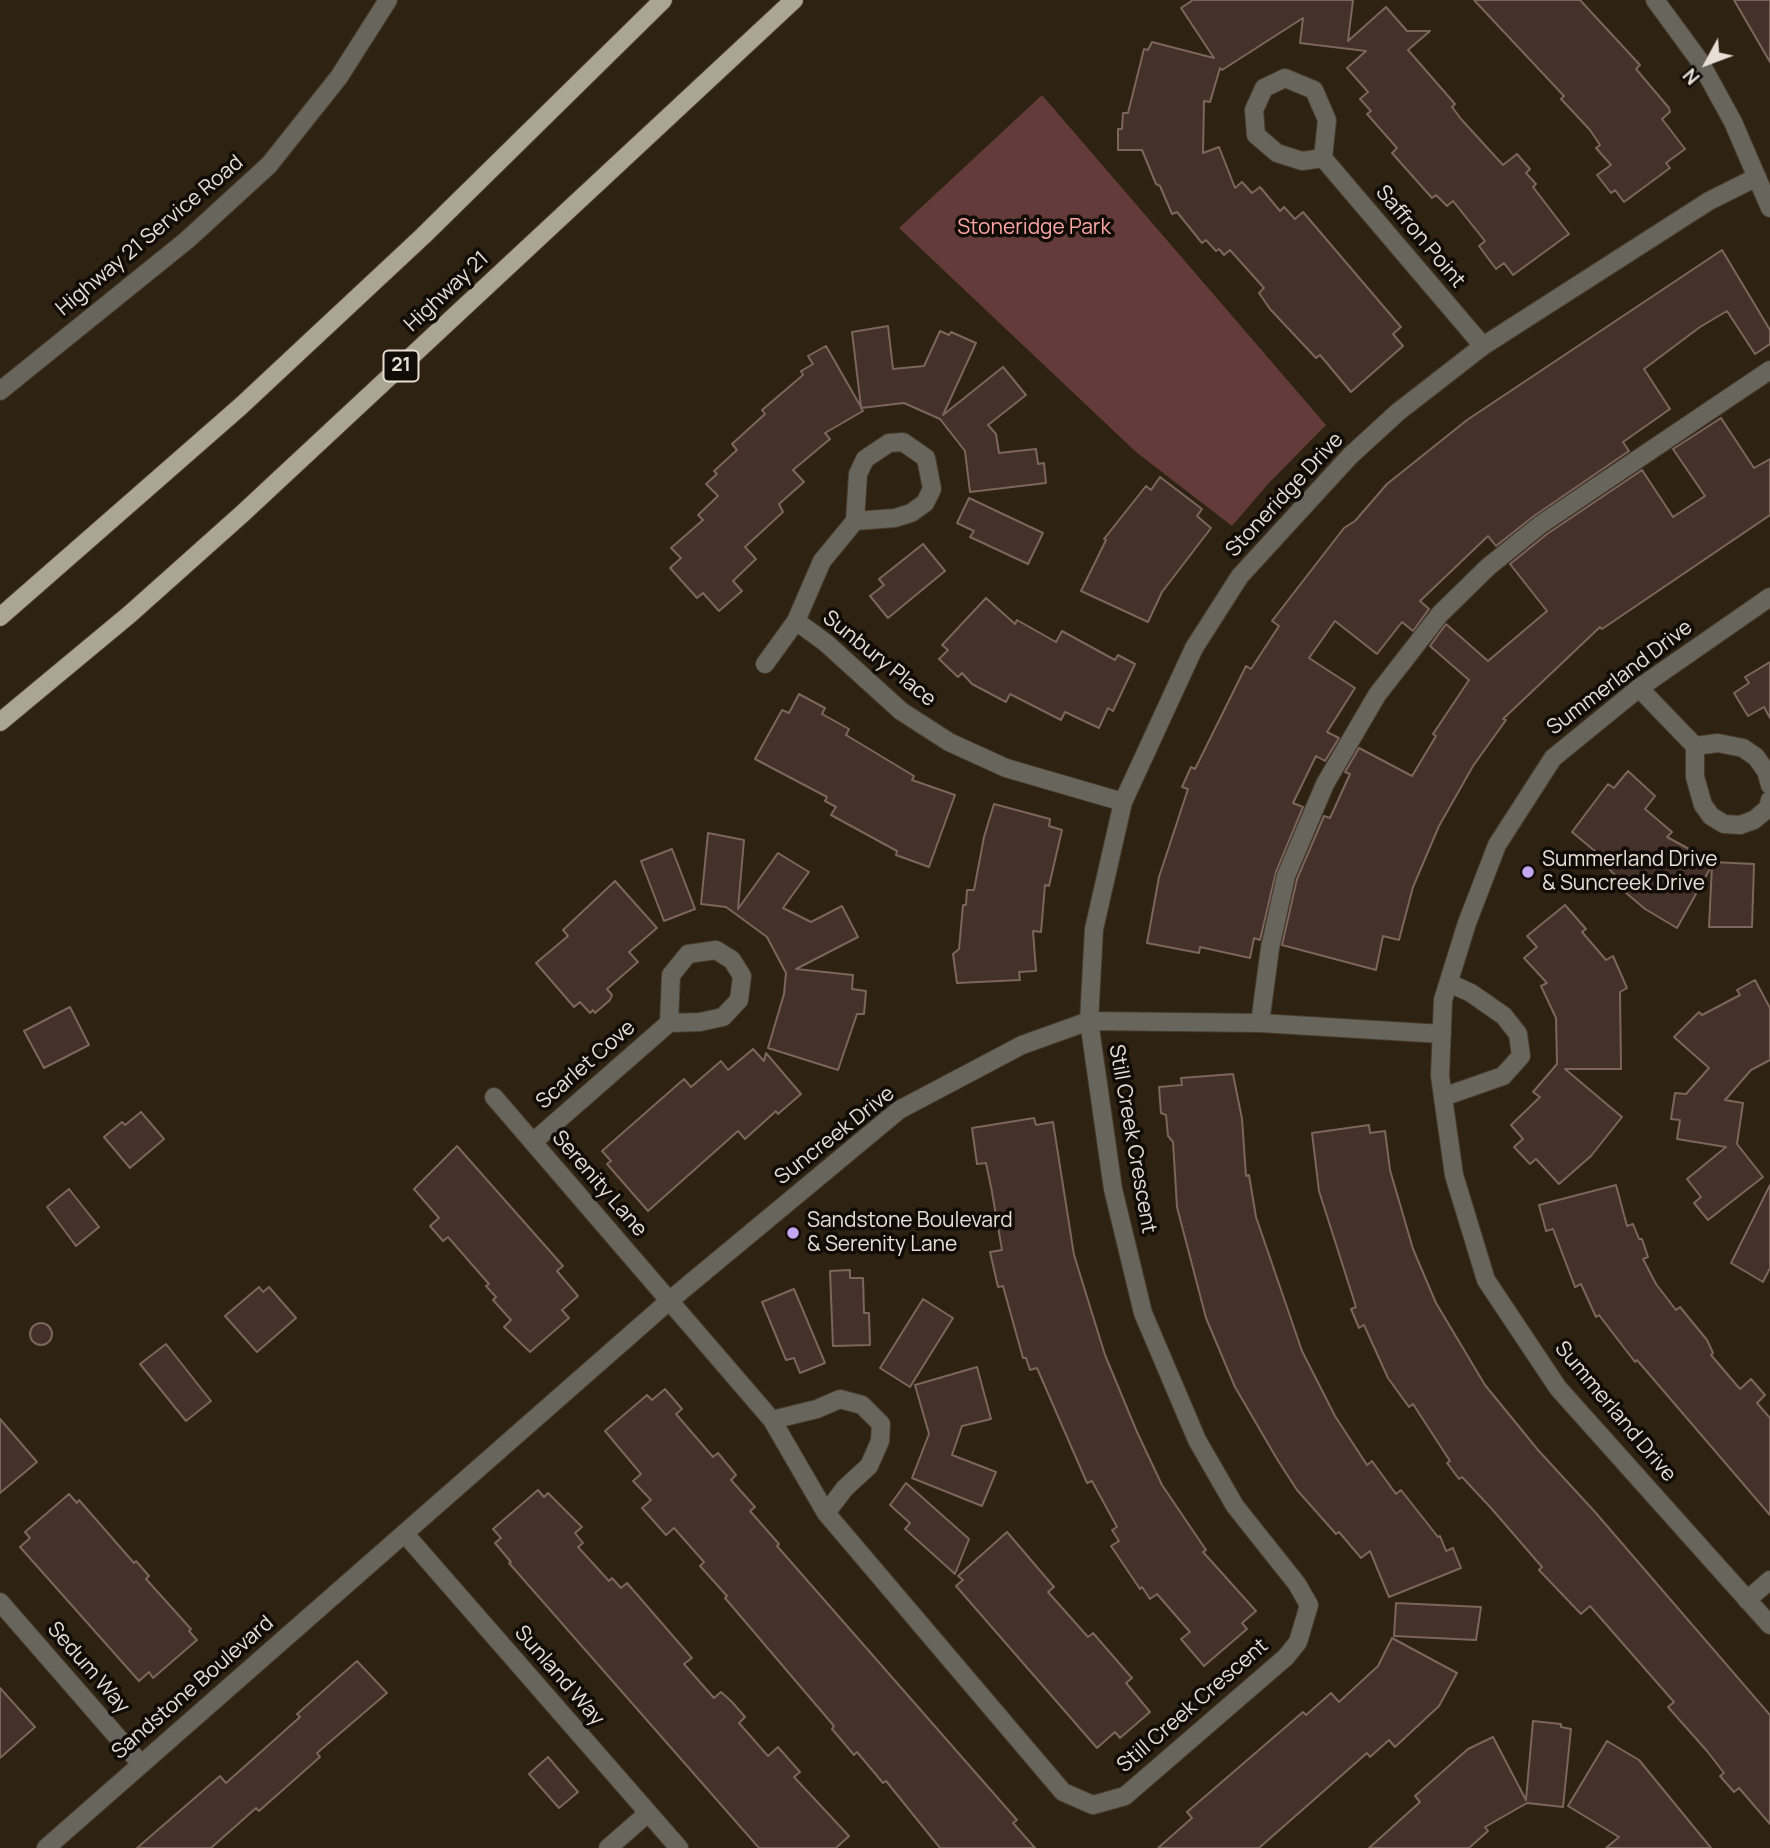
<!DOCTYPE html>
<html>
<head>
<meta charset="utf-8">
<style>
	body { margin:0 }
	#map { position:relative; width:1770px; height:1848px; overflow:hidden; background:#2e2213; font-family:Manrope,sans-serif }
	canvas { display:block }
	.north { position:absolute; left:1672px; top:28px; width:70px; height:70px; -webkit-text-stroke:5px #120c07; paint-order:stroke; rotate:229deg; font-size:19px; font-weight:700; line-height:28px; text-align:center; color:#e7dfd6 }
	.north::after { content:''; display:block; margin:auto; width:24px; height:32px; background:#e7dfd6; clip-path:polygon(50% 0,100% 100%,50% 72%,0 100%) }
</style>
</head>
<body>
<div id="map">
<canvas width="1770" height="1848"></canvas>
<div class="north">N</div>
</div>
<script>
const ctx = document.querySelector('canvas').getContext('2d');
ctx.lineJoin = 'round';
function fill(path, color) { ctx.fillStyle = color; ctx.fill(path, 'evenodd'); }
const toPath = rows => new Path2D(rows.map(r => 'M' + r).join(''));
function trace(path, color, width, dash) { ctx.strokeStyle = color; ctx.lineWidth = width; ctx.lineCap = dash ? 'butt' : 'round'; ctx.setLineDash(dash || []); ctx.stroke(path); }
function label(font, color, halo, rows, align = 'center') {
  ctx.font = font + ' Manrope,sans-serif'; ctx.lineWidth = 7; ctx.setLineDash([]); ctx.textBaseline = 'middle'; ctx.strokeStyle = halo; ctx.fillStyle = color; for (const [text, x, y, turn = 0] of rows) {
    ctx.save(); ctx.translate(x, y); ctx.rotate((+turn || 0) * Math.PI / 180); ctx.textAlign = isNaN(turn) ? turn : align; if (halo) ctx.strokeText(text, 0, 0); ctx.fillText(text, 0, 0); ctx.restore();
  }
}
fill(toPath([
	[1042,95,1326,425,1268,484,1232,526,1136,452,899,228]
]), '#633b3b');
const building = toPath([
	[1193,0,1353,0,1348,41,1386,7,1407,31,1430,31,1408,50,1455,104,1452,107,1461,119,1503,165,1517,154,1530,169,1526,173,1536,184,1533,187,1569,234,1513,275,1504,263,1496,269,1479,246,1485,241,1453,201,1447,206,1436,195,1432,198,1392,153,1397,148,1367,114,1371,111,1360,99,1368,92,1347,68,1366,51,1300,43,1303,18,1222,70,1220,68,1210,102,1204,101,1203,153,1219,147,1235,188,1242,182,1252,193,1260,187,1280,211,1284,207,1295,219,1303,212,1401,327,1393,334,1403,346,1351,392,1320,355,1316,358,1270,309,1259,293,1264,288,1230,250,1224,255,1219,249,1216,251,1206,240,1202,243,1177,212,1172,214,1160,186,1156,184,1142,150,1118,150,1118,129,1122,129,1123,113,1128,113,1144,49,1148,50,1152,42,1214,58,1181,8,1193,0],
	[1474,0,1580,0,1640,65,1636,69,1669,108,1670,112,1662,119,1685,149,1666,163,1670,168,1624,202,1615,190,1611,193,1597,175,1611,165,1596,148,1600,145,1590,130,1561,99,1564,96,1474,0],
	[1734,0,1770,0,1770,62,1734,0],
	[1722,250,1770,330,1770,344,1755,354,1727,311,1700,327,1644,369,1670,409,1623,442,1629,451,1534,516,1496,546,1488,536,1420,601,1429,609,1413,631,1402,622,1377,654,1335,621,1309,658,1355,688,1327,732,1339,738,1325,761,1316,756,1293,803,1303,807,1276,872,1260,940,1254,938,1250,958,1200,947,1199,953,1147,943,1159,877,1188,789,1182,787,1191,767,1195,769,1246,666,1251,669,1279,626,1272,621,1344,528,1355,521,1387,484,1467,420,1722,250],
	[888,326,893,369,924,366,940,331,949,335,951,332,976,343,943,415,1003,367,1026,395,988,425,996,434,999,453,1036,449,1038,464,1044,463,1046,483,970,492,965,451,940,419,904,403,861,408,863,411,825,433,830,439,793,470,804,482,779,504,783,512,745,547,756,559,733,581,742,591,719,611,703,593,697,598,670,568,681,558,671,548,703,520,698,515,718,496,706,484,717,474,714,471,737,450,732,444,765,414,762,410,803,375,801,371,813,364,808,356,826,346,861,407,852,332,888,326],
	[1721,418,1754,468,1770,459,1770,515,1602,629,1600,627,1503,719,1506,720,1473,766,1439,826,1413,887,1399,940,1383,936,1376,970,1282,945,1297,879,1324,816,1330,818,1350,774,1345,772,1359,748,1412,776,1436,736,1433,734,1469,680,1430,646,1446,624,1488,661,1547,611,1510,564,1547,534,1642,470,1673,517,1705,496,1673,449,1721,418],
	[1160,477,1202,509,1197,516,1211,528,1162,592,1148,622,1081,591,1106,540,1104,539,1146,486,1151,490,1160,477],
	[969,498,1043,533,1028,564,970,537,974,531,957,523,969,498],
	[923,544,945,571,888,618,870,596,884,585,879,579,923,544],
	[986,598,1015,624,1017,620,1056,642,1062,631,1115,660,1118,655,1135,664,1113,711,1108,708,1099,728,1065,712,1061,720,1010,694,1006,702,972,684,962,673,958,677,939,659,948,650,942,645,986,598],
	[1770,662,1770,718,1764,707,1748,716,1734,693,1749,683,1745,677,1770,662],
	[799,694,825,708,822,714,849,729,846,735,914,776,912,780,955,795,929,867,896,855,897,851,831,815,836,807,825,801,827,797,755,759,782,710,789,713,799,694],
	[1628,771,1655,796,1645,809,1672,832,1667,837,1713,862,1754,864,1752,927,1709,927,1712,865,1677,928,1645,909,1612,881,1616,876,1605,865,1608,862,1572,832,1608,784,1614,788,1628,771],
	[994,804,1050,819,1049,826,1062,830,1049,886,1045,885,1041,932,1033,931,1036,971,1019,972,1020,980,957,983,953,954,959,949,963,905,966,905,967,890,974,890,984,837,994,804],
	[708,833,744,840,738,909,778,853,809,872,783,908,811,922,842,906,858,937,796,969,853,975,852,989,866,991,864,1014,857,1014,838,1070,768,1048,784,994,786,973,767,937,726,907,701,904,708,833],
	[672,849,695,909,664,921,641,861,672,849],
	[615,881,657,928,629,952,638,962,607,989,612,995,610,1000,595,1013,593,1010,590,1013,580,1002,574,1007,536,963,568,936,563,930,615,881],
	[1565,905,1586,929,1582,932,1606,960,1613,956,1627,988,1620,992,1621,1069,1565,1069,1622,1117,1591,1156,1559,1184,1536,1159,1530,1164,1514,1147,1523,1139,1511,1125,1540,1097,1533,1092,1557,1064,1556,1018,1541,986,1547,983,1524,958,1537,947,1527,936,1565,905],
	[1755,980,1770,1008,1770,1060,1751,1070,1725,1100,1743,1103,1737,1144,1763,1177,1708,1220,1694,1203,1701,1197,1687,1179,1726,1147,1677,1139,1680,1120,1671,1119,1675,1093,1686,1094,1709,1068,1674,1037,1699,1012,1702,1015,1740,995,1737,990,1755,980],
	[70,1007,89,1045,44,1068,24,1031,70,1007],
	[753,1049,764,1061,766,1053,801,1094,778,1114,776,1111,745,1139,738,1131,648,1211,607,1164,611,1161,602,1151,684,1079,691,1087,721,1061,728,1070,753,1049],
	[1233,1074,1242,1119,1246,1176,1249,1175,1256,1217,1302,1351,1335,1416,1367,1465,1372,1461,1396,1494,1401,1490,1438,1537,1440,1536,1446,1551,1453,1548,1461,1568,1389,1597,1370,1551,1361,1558,1339,1532,1336,1534,1297,1490,1277,1459,1235,1387,1206,1318,1177,1207,1173,1142,1168,1136,1166,1115,1161,1113,1159,1087,1182,1085,1181,1078,1233,1074],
	[141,1112,164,1139,130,1168,104,1137,122,1122,125,1125,141,1112],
	[1034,1118,1036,1125,1053,1122,1074,1255,1105,1355,1137,1432,1162,1485,1206,1550,1203,1552,1256,1611,1242,1623,1247,1629,1204,1666,1181,1639,1190,1632,1157,1594,1150,1599,1142,1587,1140,1589,1111,1546,1119,1541,1112,1530,1117,1527,1092,1481,1087,1483,1037,1368,1030,1370,1026,1358,1023,1358,1003,1286,998,1287,990,1252,1002,1250,992,1192,986,1163,977,1164,972,1128,1034,1118],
	[1369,1125,1370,1133,1385,1131,1390,1170,1413,1249,1436,1303,1485,1385,1538,1450,1595,1512,1770,1715,1770,1824,1739,1788,1734,1792,1720,1776,1724,1773,1707,1751,1668,1707,1674,1702,1590,1606,1581,1614,1539,1570,1542,1567,1491,1508,1462,1477,1459,1479,1447,1463,1450,1461,1413,1404,1409,1407,1388,1378,1364,1325,1359,1328,1351,1309,1356,1307,1319,1191,1312,1133,1369,1125],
	[457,1146,563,1266,557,1271,578,1296,562,1310,569,1318,530,1352,504,1327,511,1320,493,1300,496,1297,486,1286,489,1284,448,1237,443,1241,430,1226,439,1218,414,1189,457,1146],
	[1616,1185,1627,1226,1633,1224,1639,1239,1642,1239,1648,1257,1643,1259,1656,1284,1676,1310,1680,1307,1707,1340,1713,1353,1711,1355,1740,1389,1751,1379,1765,1395,1757,1403,1770,1418,1770,1515,1637,1360,1635,1362,1599,1315,1596,1317,1581,1284,1575,1287,1553,1229,1546,1231,1539,1205,1616,1185],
	[1770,1185,1770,1268,1763,1282,1731,1263,1770,1185],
	[69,1189,99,1227,76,1246,47,1207,69,1189],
	[850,1270,850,1278,863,1278,864,1313,869,1313,870,1345,833,1346,830,1271,850,1270],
	[259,1287,263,1292,269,1287,296,1318,257,1352,225,1316,259,1287],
	[794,1289,825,1363,800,1373,794,1358,786,1360,762,1302,794,1289],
	[923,1299,953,1318,910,1387,880,1368,923,1299],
	'30 1334a11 11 0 1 1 22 0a11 11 0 1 1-22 0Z',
	[166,1344,211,1401,186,1421,140,1364,166,1344],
	[977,1367,991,1419,962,1426,952,1455,996,1472,982,1506,912,1478,929,1434,915,1385,977,1367],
	[665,1389,682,1409,676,1414,713,1457,718,1453,736,1475,731,1480,755,1507,750,1511,779,1544,777,1546,1017,1820,1013,1823,1035,1848,940,1848,886,1781,883,1783,857,1752,854,1755,832,1729,834,1726,725,1598,727,1596,700,1566,704,1562,674,1528,666,1535,642,1508,651,1500,633,1481,641,1474,605,1431,647,1395,652,1400,665,1389],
	[0,1419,37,1462,0,1493,0,1419],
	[906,1483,969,1539,955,1574,905,1529,910,1523,890,1505,906,1483],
	[538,1490,544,1497,548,1493,582,1527,575,1533,583,1543,578,1547,609,1581,612,1578,621,1588,627,1583,692,1658,684,1664,714,1698,721,1692,732,1702,745,1717,739,1723,768,1756,778,1747,800,1772,794,1777,849,1836,836,1848,759,1848,509,1563,511,1562,495,1543,501,1538,493,1529,538,1490],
	[69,1494,77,1503,79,1500,134,1563,136,1561,149,1576,146,1579,191,1629,189,1631,197,1640,153,1678,149,1672,139,1681,20,1547,30,1538,25,1532,69,1494],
	[1007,1532,1054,1587,1048,1592,1088,1637,1093,1633,1132,1678,1126,1683,1150,1712,1120,1738,1115,1732,1097,1748,956,1586,963,1580,958,1576,1007,1532],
	[1396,1603,1481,1607,1476,1640,1394,1636,1396,1603],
	[1392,1638,1457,1673,1439,1706,1395,1747,1389,1740,1370,1757,1367,1753,1259,1848,1158,1848,1192,1818,1187,1812,1303,1712,1306,1715,1331,1693,1339,1702,1378,1666,1392,1638],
	[357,1661,387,1693,317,1753,320,1757,259,1811,256,1808,211,1848,137,1848,220,1776,226,1783,300,1717,297,1714,357,1661],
	[0,1688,35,1727,0,1758,0,1688],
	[1533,1721,1561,1724,1561,1727,1571,1729,1563,1807,1527,1803,1485,1827,1488,1831,1469,1848,1369,1848,1420,1802,1415,1796,1468,1749,1493,1737,1526,1800,1533,1721],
	[1607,1741,1639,1760,1711,1848,1606,1848,1619,1837,1568,1806,1607,1741],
	[548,1757,578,1792,559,1808,529,1774,548,1757]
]);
fill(building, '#443129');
trace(building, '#7b665d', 2);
const minor = toPath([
	[1655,0,1699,60,1733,122,1770,208],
	[1323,158,1302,161,1277,153,1256,135,1254,110,1264,88,1285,78,1314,90,1327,120,1323,158,1483,346],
	[0,391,187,240,269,165,339,77,388,0],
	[855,521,858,474,865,459,889,443,903,442,926,458,932,489,925,503,911,513,895,518,855,521,822,561,796,621,826,643,901,711,949,742,1006,768,1123,802],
	[765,664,796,621],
	[1639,688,1695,746,1695,777,1703,805,1711,816,1724,824,1740,825,1754,820,1768,808,1770,800],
	[1695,746,1718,743,1743,748,1756,757,1766,771,1770,785],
	[1260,1023,1270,948,1286,876,1325,784,1377,695,1440,614,1488,567,1540,525,1770,370],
	[494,1097,772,1420,826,1513,1063,1792,1093,1805,1125,1796,1286,1657,1298,1642,1309,1605,1297,1584,1235,1506,1197,1440,1143,1313,1113,1189,1089,1021,1094,929,1123,802,1194,648,1240,576,1350,456,1398,412,1483,346,1709,201,1757,177],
	[1443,1097,1503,1076,1521,1056,1518,1034,1504,1016,1471,993,1449,983],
	[533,1142,669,1023,700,1022,723,1017,739,1000,742,976,732,960,716,950,688,954,671,975,669,1023],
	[772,1420,817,1409,840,1399,862,1405,881,1424,880,1441,869,1466,845,1488,826,1513],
	[405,1534,679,1848],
	[1747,1600,1770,1580],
	[0,1602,141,1764],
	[608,1848,648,1813]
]);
const tertiary = toPath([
	[1770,597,1639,688,1553,758,1497,845,1467,923,1443,1000,1440,1076,1454,1175,1486,1280,1558,1388,1770,1625],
	[46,1848,669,1301,899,1110,1022,1045,1089,1021,1260,1023,1442,1034]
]);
const primary = toPath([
	[0,617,241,406,423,236,663,0],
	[0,722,130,614,242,514,794,0]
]);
trace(minor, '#483c2e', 20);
trace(tertiary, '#483c2e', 20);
trace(primary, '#483c2e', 20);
trace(minor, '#67655c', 18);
trace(tertiary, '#67655c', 18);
trace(primary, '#aaa693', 18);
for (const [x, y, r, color] of [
	[1528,872,7,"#c5a7f1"],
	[793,1233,7,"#c5a7f1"]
]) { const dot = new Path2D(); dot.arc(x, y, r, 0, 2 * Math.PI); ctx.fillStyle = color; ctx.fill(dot); trace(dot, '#120c07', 2.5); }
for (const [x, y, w] of [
	[401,366,35]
]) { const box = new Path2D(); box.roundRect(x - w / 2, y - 15.5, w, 31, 5); ctx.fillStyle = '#120c07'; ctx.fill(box); trace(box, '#e7dfd6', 2); }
label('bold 19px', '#e7dfd6', null, [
	["21",401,366]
]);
label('21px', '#fba6a6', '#120c07', [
	["Stoneridge Park",1034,228]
]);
label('21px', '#e7dfd6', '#120c07', [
	["Highway 21 Service Road",150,236,-40],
	["Saffron Point",1420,237,50],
	["Highway 21",447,292,-43],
	["Stoneridge Drive",1285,495,-47],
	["Sunbury Place",879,659,39],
	["Summerland Drive",1620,678,-37],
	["Scarlet Cove",586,1065,-41],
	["Suncreek Drive",835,1136,-38],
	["Still Creek Crescent",1132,1139,80],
	["Serenity Lane",599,1184,49],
	["Summerland Drive",1615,1412,50],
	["Sedum Way",88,1668,49],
	["Sunland Way",559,1676,49],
	["Sandstone Boulevard",193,1688,-41],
	["Still Creek Crescent",1193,1706,-41]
]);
label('21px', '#e7dfd6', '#120c07', [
	["Summerland Drive",1542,860],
	["& Suncreek Drive",1542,884],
	["Sandstone Boulevard",807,1221],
	["& Serenity Lane",807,1245]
], 'left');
</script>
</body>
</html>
